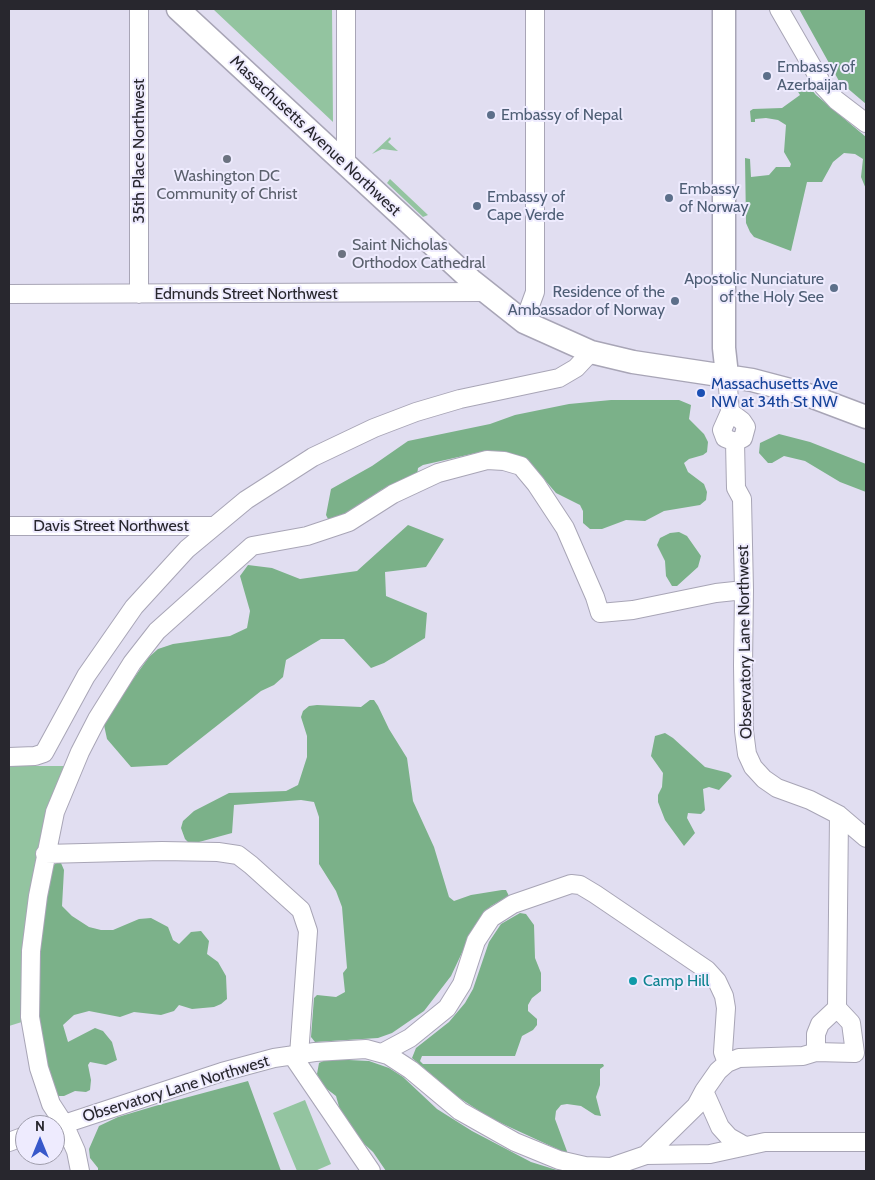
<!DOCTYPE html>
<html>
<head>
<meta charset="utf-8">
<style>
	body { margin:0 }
	#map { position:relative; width:875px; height:1180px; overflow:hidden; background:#e1def1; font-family:Cabin,sans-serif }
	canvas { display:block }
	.frame { position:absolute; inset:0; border:10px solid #28272e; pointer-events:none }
	.north { position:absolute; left:15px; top:1115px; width:50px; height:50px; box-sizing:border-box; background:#eeebfe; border:1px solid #9f9dab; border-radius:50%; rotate:0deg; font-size:14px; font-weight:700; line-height:20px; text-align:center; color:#28272e }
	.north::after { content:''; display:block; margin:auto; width:18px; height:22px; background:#3858ca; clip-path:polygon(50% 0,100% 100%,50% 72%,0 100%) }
</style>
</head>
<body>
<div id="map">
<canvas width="875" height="1180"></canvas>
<div class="frame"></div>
<div class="north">N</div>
</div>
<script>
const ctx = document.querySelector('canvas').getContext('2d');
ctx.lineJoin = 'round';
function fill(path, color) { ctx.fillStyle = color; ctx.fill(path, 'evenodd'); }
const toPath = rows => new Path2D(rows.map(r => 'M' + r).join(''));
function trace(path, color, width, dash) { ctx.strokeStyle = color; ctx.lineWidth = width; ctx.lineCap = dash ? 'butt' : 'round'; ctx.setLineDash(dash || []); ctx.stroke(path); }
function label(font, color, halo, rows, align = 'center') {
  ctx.font = font + ' Cabin,sans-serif'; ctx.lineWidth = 4; ctx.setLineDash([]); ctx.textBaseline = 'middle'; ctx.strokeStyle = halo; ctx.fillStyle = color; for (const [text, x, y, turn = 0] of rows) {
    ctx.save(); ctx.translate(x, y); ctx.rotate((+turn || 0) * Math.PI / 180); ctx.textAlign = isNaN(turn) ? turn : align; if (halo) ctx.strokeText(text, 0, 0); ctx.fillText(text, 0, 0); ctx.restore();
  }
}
fill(toPath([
	[213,9,332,9,333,122],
	[390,137,391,139,388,142,398,151,382,149,372,154],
	[390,179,428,215,423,217,387,183],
	[9,766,70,766,25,1021,9,1026],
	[305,1100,331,1164,315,1171,297,1171,273,1113]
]), '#93c4a0');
fill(toPath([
	[799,9,866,9,866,104,839,81],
	[806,83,816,95,866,137,866,189,861,177,863,159,855,154,844,153,833,162,822,182,807,182,791,251,754,237,750,232,746,223,745,158,750,159,751,177,769,175,776,167,790,167,791,164,784,152,786,125,778,120,766,118,755,119,755,122,751,122,750,111,753,109,782,108,800,95,797,90],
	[611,400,679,400,691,405,689,419,704,434,708,442,707,452,703,455,689,459,684,463,688,472,704,484,707,492,706,500,700,505,664,511,645,521,626,520,602,529,590,529,583,523,583,511,580,505,556,493,527,459,507,452,485,451,423,465,418,468,417,476,381,490,347,515,333,519,328,519,326,515,331,489,372,466,408,441,490,424,515,415,569,404],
	[779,434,810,442,866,464,866,492,840,482,805,461,784,456,772,463,768,463,759,453,760,443],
	[408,525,444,539,426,567,385,572,386,596,427,613,425,638,384,663,371,668,344,639,321,639,286,660,283,677,274,685,261,691,167,765,131,767,107,739,104,725,113,707,149,657,158,649,173,644,230,636,247,628,250,611,240,576,248,565,272,568,300,579,357,571],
	[679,532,687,536,701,556,698,567,677,586,672,586,666,576,665,561,657,545,660,538,670,533],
	[370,700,374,700,378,706,389,729,407,758,413,801,434,847,449,897,454,901,471,895,502,890,506,890,509,896,491,906,475,925,451,976,424,1011,392,1033,378,1038,315,1042,311,1037,314,998,317,995,336,997,345,992,343,973,347,968,342,907,336,891,319,864,319,817,314,802,301,800,234,805,232,833,199,842,188,842,185,839,181,828,183,821,194,811,229,793,286,791,298,785,307,757,307,736,301,717,303,711,309,706,317,705,361,707],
	[665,733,673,738,705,767,729,773,732,776,719,790,709,787,703,789,705,810,701,814,688,813,687,818,695,833,684,846,665,820,658,802,658,795,662,787,663,773,651,756,655,736],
	[57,863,61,863,64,870,62,906,72,916,89,927,101,930,113,930,139,919,151,918,168,927,173,940,179,944,191,932,201,931,209,941,207,954,218,962,226,976,227,999,221,1004,214,1007,192,1009,179,1005,174,1011,161,1015,134,1012,120,1017,89,1011,74,1015,63,1025,68,1042,95,1028,103,1031,112,1042,117,1060,106,1065,90,1062,88,1065,91,1080,90,1090,86,1092,75,1091,64,1096,58,1096,54,1092,38,1030,37,949,50,867],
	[520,913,526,914,534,925,535,958,541,973,541,991,532,998,528,1005,528,1011,537,1019,537,1025,533,1030,522,1036,515,1056,422,1056,420,1061,423,1064,603,1064,604,1066,600,1069,600,1085,596,1097,601,1116,595,1115,581,1106,567,1104,561,1105,556,1111,555,1119,568,1154,490,1118,458,1097,412,1058,416,1048,449,1022,465,1003,473,989,489,942,501,924],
	[328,1059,369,1061,389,1068,403,1077,437,1109,472,1131,531,1162,560,1171,386,1171,373,1152,360,1140,340,1110,336,1096,323,1086,317,1074,319,1063],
	[248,1081,281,1171,98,1171,98,1168,90,1158,89,1149,99,1126,118,1117,155,1106]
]), '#7bb189');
const minor = toPath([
	[139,9,139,294],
	[346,9,346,164],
	[779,9,824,87,836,100,866,123],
	[9,294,484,292],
	[524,322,535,292,535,9],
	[727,375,730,412],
	[730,412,742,421,746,427,743,438,735,442,725,438,722,430,730,412],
	[735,442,736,488,742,499,744,590,743,665,744,731,747,754,753,767,764,779,777,788,810,800,839,815,866,838],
	[9,526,213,526],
	[9,757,35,756,44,753,86,676,134,607,187,549,246,500,313,457,374,428,416,412,460,399,559,378,576,368,591,352],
	[45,854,162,851,218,852,238,855,251,865,301,910,308,931,299,1055],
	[837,1008,839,815],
	[837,1008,851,1023,855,1053,816,1052,816,1034,820,1024,837,1008],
	[382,1053,410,1038,447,1008,462,984,476,941,491,918,513,904,571,884,580,885,595,894,707,970,717,981,724,996,726,1008,723,1052,727,1063],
	[292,1055,371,1171],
	[64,1124,222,1072,274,1058,315,1052,366,1049,388,1055,411,1070,460,1111,515,1142,559,1160,585,1166,611,1167,646,1155,696,1106,704,1091],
	[9,1142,25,1136],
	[745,1146,729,1137,720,1127,704,1091,718,1071,727,1063,739,1058,803,1056,816,1052],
	[646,1155,710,1154,765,1142,866,1142],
	[80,1171,76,1151,64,1124,51,1104,39,1068,30,1017,31,951,38,896,55,812,80,752,97,719,132,663,157,631,252,546,307,536,349,522,393,494,438,473,487,460,504,461,521,466,536,484,565,528,595,597,600,613,633,610,716,593,744,590]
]);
const major = toPath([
	[178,9,471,280,524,322,591,352,633,362,752,380,805,394,866,417],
	[724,9,724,348,727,375]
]);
trace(minor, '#a8a5b6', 20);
trace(major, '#a8a5b6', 25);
trace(minor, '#fff', 18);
trace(major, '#fff', 22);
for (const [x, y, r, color] of [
	[767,76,5,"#5c6f8a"],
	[491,115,5,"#5c6f8a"],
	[227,159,5,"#6b7280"],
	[669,198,5,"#5c6f8a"],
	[477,206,5,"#5c6f8a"],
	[342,254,5,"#6b7280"],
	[834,288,5,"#5c6f8a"],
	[675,301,5,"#5c6f8a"],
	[701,393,5,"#1a4fb4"],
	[633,981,5,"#0f9aa8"]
]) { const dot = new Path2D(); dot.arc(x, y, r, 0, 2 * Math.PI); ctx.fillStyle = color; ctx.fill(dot); trace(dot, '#eeebfe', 2); }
label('16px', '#4e5e75', '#eeebfe', [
	["Embassy of",777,67],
	["Azerbaijan",777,85],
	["Embassy of Nepal",501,115],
	["Embassy",679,189],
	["of Norway",679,207],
	["Embassy of",487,197],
	["Cape Verde",487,215],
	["Apostolic Nunciature",824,279,"right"],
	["of the Holy See",824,297,"right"],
	["Residence of the",665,292,"right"],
	["Ambassador of Norway",665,310,"right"]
], 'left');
label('16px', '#28272e', '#eeebfe', [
	["Massachusetts Avenue Northwest",315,136,43],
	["35th Place Northwest",139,151,-90],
	["Edmunds Street Northwest",246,294],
	["Davis Street Northwest",111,526],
	["Observatory Lane Northwest",745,642,-91],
	["Observatory Lane Northwest",176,1089,-17]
]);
label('16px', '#5b616d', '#eeebfe', [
	["Washington DC",227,176],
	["Community of Christ",227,194],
	["Saint Nicholas",352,245,"left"],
	["Orthodox Cathedral",352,263,"left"]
]);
label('16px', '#164399', '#eeebfe', [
	["Massachusetts Ave",711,384],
	["NW at 34th St NW",711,402]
], 'left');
label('16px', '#0d838f', '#eeebfe', [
	["Camp Hill",643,981]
], 'left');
</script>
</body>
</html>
